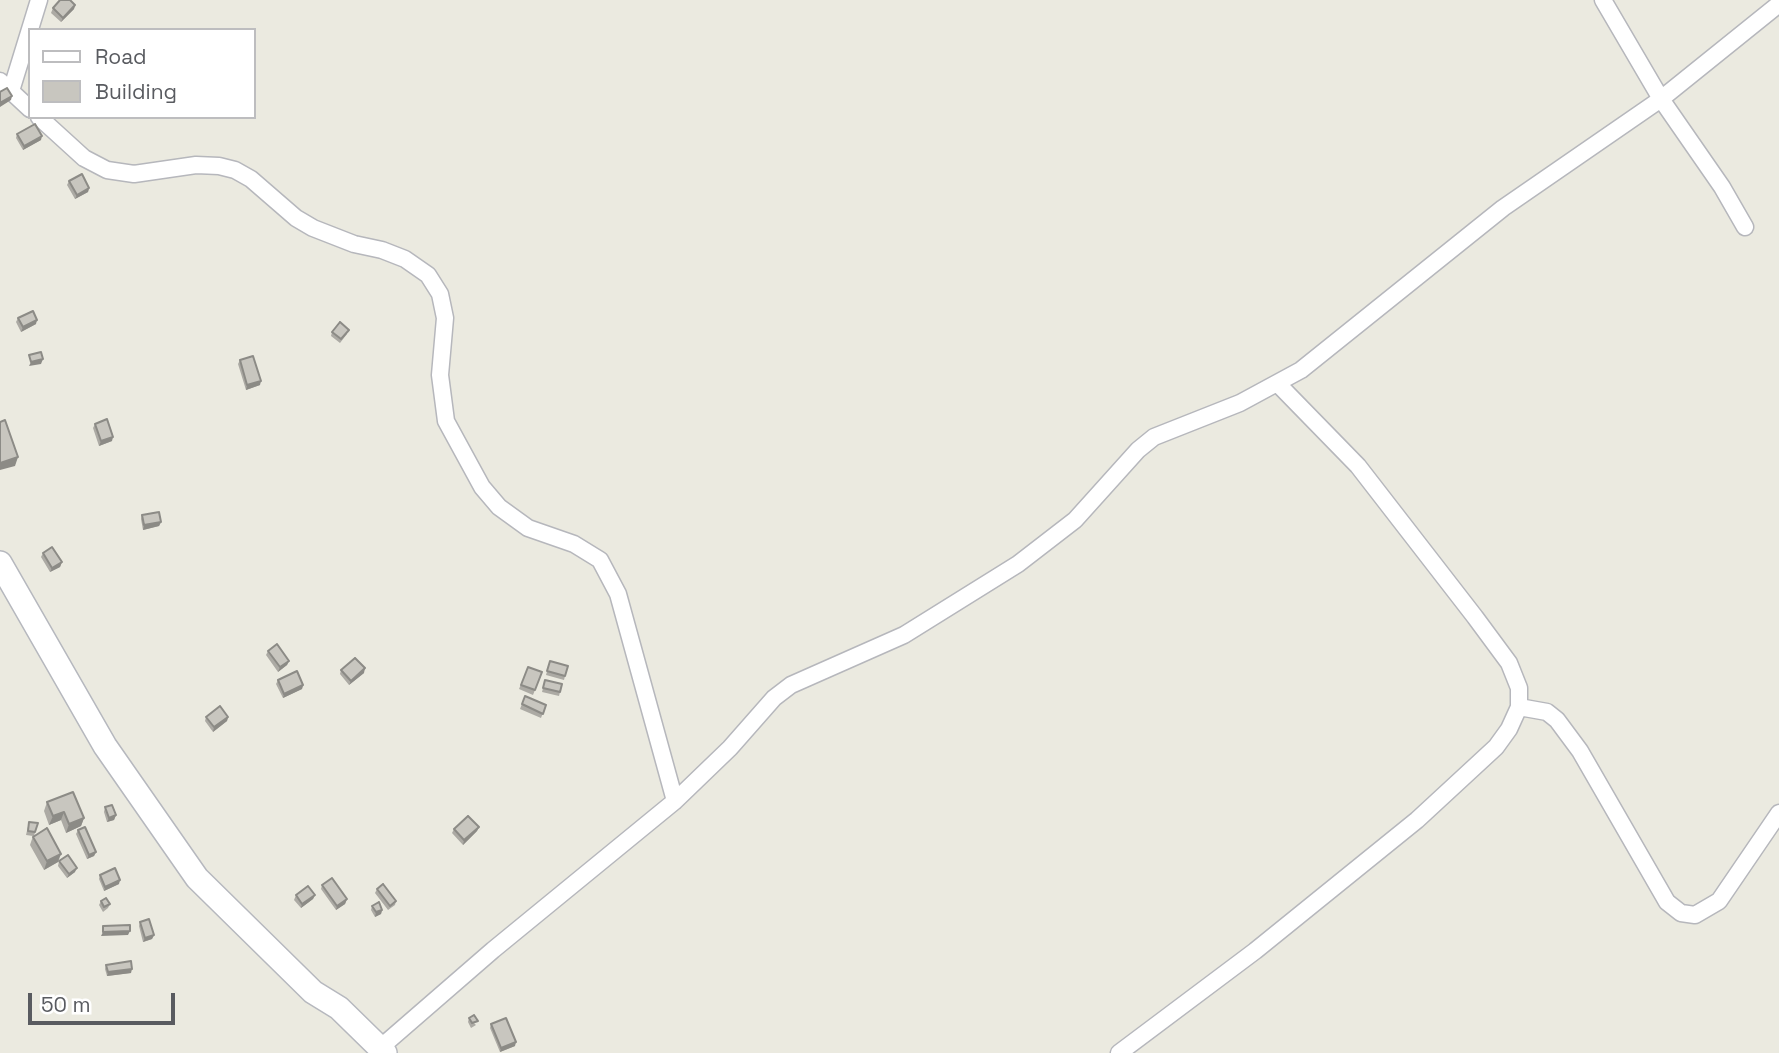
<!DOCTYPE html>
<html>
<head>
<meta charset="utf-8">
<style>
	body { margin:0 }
	#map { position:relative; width:1779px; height:1053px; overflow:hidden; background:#ebeae0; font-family:"Space Grotesk",sans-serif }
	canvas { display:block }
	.legend { position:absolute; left:28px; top:28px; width:228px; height:91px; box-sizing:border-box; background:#fff; border:2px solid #bdbdbf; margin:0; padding:9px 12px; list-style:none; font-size:21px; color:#595b60 }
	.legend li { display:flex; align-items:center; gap:14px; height:35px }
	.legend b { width:35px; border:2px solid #bdbdbf }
	.scale { position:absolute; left:28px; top:993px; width:147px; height:32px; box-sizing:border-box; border:4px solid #595b60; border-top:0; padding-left:9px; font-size:21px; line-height:24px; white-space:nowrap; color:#595b60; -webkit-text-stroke:5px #fff; paint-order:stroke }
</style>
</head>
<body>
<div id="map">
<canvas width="1779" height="1053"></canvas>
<ul class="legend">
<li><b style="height:9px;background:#fff"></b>Road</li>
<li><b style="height:19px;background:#c8c6bf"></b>Building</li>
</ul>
<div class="scale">50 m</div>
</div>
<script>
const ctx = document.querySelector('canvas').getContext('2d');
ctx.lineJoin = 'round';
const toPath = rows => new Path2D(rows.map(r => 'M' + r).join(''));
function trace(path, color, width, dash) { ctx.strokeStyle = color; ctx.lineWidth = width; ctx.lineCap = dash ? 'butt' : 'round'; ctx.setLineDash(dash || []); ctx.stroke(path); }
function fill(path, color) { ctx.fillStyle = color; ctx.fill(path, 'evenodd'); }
const street = toPath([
	[1603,0,1661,99,1722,187,1745,227],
	[0,81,30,109],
	[11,91,39,0],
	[39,117,84,158,107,170,134,174,196,165,219,166,235,170,251,179,296,218,313,228,354,244,382,250,405,259,428,275,440,294,445,318,440,375,446,421,482,487,499,507,528,528,574,544,600,560,618,594,675,801],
	[1519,707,1547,712,1557,720,1580,751,1667,902,1681,913,1695,915,1719,901,1779,813],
	[380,1048,493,950,675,801,730,748,774,698,791,685,904,635,1018,564,1075,520,1138,450,1154,437,1240,403,1301,370,1503,208,1661,99,1779,4],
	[1119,1053,1255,951,1417,820,1496,747,1509,729,1519,707,1519,688,1509,663,1475,617,1358,466,1279,385]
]);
const secondary = toPath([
	[0,563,105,746,197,878,313,992,339,1008,385,1053]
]);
trace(street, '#b6b7bc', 19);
trace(secondary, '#b6b8be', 26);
trace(street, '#fff', 16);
trace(secondary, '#fff', 23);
fill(toPath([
	[75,5,74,9,61,22,51,13,53,8],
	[17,134,41,140,23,150,16,138],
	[69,181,89,188,88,192,75,199,67,185],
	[18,318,36,324,21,332,16,322],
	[332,332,347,334,340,343,331,336],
	[240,360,260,385,246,390,238,364],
	[95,424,112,441,99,446,93,428],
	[142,515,161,522,159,526,143,530,141,519],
	[43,553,62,562,60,567,50,572,41,557],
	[268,651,289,661,287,665,278,672,266,655],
	[550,661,565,676,564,680,546,675],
	[528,667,542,672,533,695,519,689],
	[341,670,364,673,349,685,340,674],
	[278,680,303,685,302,689,283,698,276,684],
	[545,680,562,684,559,696,542,692],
	[525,696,546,705,541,718,520,709],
	[206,717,228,717,227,721,213,732,205,721],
	[47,802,84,818,81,826,66,833,61,820,49,825,44,811],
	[105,807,116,815,114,820,107,822,104,812],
	[29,822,38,823,34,836,58,862,44,870,30,845,33,836,26,835],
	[479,827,477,831,463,845,452,833,454,829],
	[78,830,96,852,94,856,87,859,76,834],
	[59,861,75,872,67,878,58,866],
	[100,875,119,884,104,891,99,879],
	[322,885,347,899,345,904,336,910,321,889],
	[377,889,396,901,395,905,388,910,375,893],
	[296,895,315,895,313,899,301,908,294,900],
	[101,901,110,904,108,908,103,912,99,905],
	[372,906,382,910,381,914,375,917,371,910],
	[140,922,154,935,152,939,143,942,139,926],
	[106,965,131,973,107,976,105,969],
	[469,1018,476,1025,471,1028,468,1022],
	[491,1024,515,1046,500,1052,490,1028]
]), '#acaaa4');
fill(toPath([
	[75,5,74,9,61,22,63,18],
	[12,96,11,100,0,107,0,103],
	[42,136,41,140,23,150,24,146],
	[89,188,88,192,75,199,77,195],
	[37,320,36,324,21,332,23,327],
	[43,359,41,364,29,366,31,362],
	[261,381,260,385,246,390,247,385],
	[113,437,112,441,99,446,101,441],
	[18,457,15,466,0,470,0,463],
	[161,522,159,526,143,530,144,525],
	[62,562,60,567,50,572,52,568],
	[289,661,287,665,278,672,280,667],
	[365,668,364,673,349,685,351,681],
	[303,685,302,689,283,698,284,694],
	[228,717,227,721,213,732,214,727],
	[64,812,61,820,49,825,53,816],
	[116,815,114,820,107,822,109,818],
	[84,818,81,826,66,833,69,824],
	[479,827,477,831,463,845,464,840],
	[96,852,94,856,87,859,89,855],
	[61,854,58,862,44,870,47,861],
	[77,868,75,872,67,878,69,874],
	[120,880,119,884,104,891,105,887],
	[315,895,313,899,301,908,302,904],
	[347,899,345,904,336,910,337,906],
	[382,910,381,914,375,917,376,912],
	[130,931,128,935,101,936,103,932],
	[154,935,152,939,143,942,145,938],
	[132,969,131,973,107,976,108,972],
	[516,1042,515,1046,500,1052,501,1048]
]), '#8c8b86');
const building = toPath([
	[60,0,70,0,75,5,63,18,53,8,60,0],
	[7,88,12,96,0,103,0,92,7,88],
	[35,124,42,136,24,146,17,134,35,124],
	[82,174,89,188,77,195,69,181,82,174],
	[33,311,37,320,23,327,18,318,33,311],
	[340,322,349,330,341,339,332,332,340,322],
	[41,352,43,359,31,362,29,355,41,352],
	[253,356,261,381,247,385,240,360,253,356],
	[107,419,113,437,101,441,95,424,107,419],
	[5,420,18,457,0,463,0,422,5,420],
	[159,512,161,522,144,525,142,515,159,512],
	[52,547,62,562,52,568,43,553,52,547],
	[277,644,289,661,280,667,268,651,277,644],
	[355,658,365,668,351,681,341,670,355,658],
	[550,661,568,666,565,676,547,671,550,661],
	[528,667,542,672,535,690,521,685,528,667],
	[297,671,303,685,284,694,278,680,297,671],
	[545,680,562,684,560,692,543,688,545,680],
	[525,696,546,705,543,714,522,704,525,696],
	[220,706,228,717,214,727,206,717,220,706],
	[73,792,84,818,69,824,64,812,53,816,47,802,73,792],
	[112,805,116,815,109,818,105,807,112,805],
	[468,816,479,827,464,840,454,829,468,816],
	[29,822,38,823,35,832,28,831,29,822],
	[85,827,96,852,89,855,78,830,85,827],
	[47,828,61,854,47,861,33,837,47,828],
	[68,855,77,868,69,874,59,861,68,855],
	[115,868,120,880,105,887,100,875,115,868],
	[332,878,347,899,337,906,322,885,332,878],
	[383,884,396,901,390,906,377,889,383,884],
	[308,886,315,895,302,904,296,895,308,886],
	[106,898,110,904,104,907,101,901,106,898],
	[379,902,382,910,376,912,372,906,379,902],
	[149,919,154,935,145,938,140,922,149,919],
	[130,925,130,931,103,932,103,926,130,925],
	[131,961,132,969,108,972,106,965,131,961],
	[474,1015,478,1021,472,1023,469,1018,474,1015],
	[506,1018,516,1042,501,1048,491,1024,506,1018]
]);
fill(building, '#c8c6bf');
trace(building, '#8c8b86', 2);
</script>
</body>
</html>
